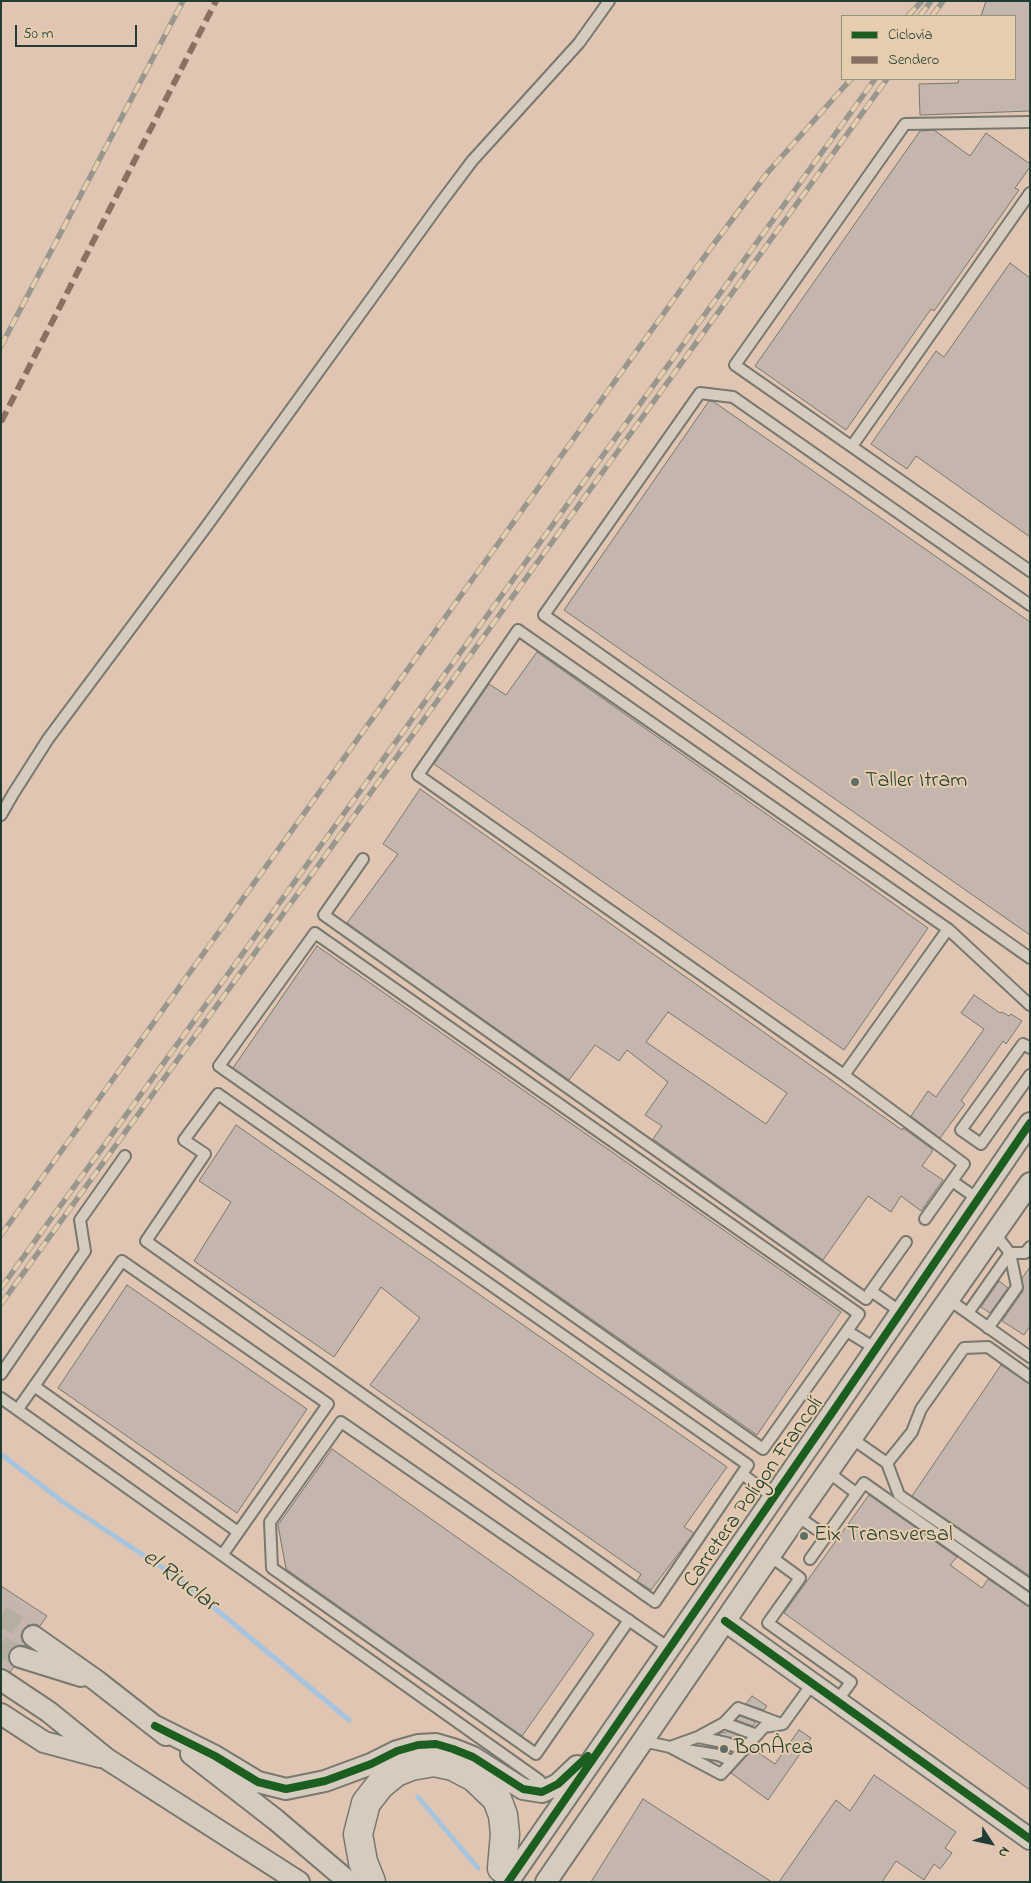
<!DOCTYPE html>
<html>
<head>
<meta charset="utf-8">
<style>
	body { margin:0 }
	#map { position:relative; width:1031px; height:1883px; overflow:hidden; background:#d9ccbb; font-family:"Indie Flower",sans-serif }
	canvas { display:block }
	.frame { position:absolute; inset:0; border:2px solid #1f3d34; pointer-events:none }
	.legend { position:absolute; left:841px; top:15px; width:175px; height:65px; box-sizing:border-box; background:#e6cdae; border:1px solid #96937d; margin:0; padding:6px 9px; list-style:none; font-size:15px; color:#1f3d34 }
	.legend li { display:flex; align-items:center; gap:10px; height:25px }
	.legend b { width:25px; border:1px solid #96937d }
	.north { position:absolute; left:966px; top:1818px; width:50px; height:50px; -webkit-text-stroke:4px #e6cdae; paint-order:stroke; rotate:125deg; font-size:14px; font-weight:700; line-height:20px; text-align:center; color:#1f3d34 }
	.north::after { content:''; display:block; margin:auto; width:18px; height:22px; background:#1f3d34; clip-path:polygon(50% 0,100% 100%,50% 72%,0 100%) }
	.scale { position:absolute; left:15px; top:25px; width:122px; height:22px; box-sizing:border-box; border:2px solid #1f3d34; border-top:0; padding-left:6px; font-size:15px; line-height:18px; white-space:nowrap; color:#1f3d34; -webkit-text-stroke:4px #e6cdae; paint-order:stroke }
</style>
</head>
<body>
<div id="map">
<canvas width="1031" height="1883"></canvas>
<div class="frame"></div>
<ul class="legend">
<li><b style="height:6px;background:#1b5e20"></b>Ciclovía</li>
<li><b style="height:6px;background:#8d6e63"></b>Sendero</li>
</ul>
<div class="north">N</div>
<div class="scale">50 m</div>
</div>
<script>
const ctx = document.querySelector('canvas').getContext('2d');
ctx.lineJoin = 'round';
function fill(path, color) { ctx.fillStyle = color; ctx.fill(path, 'evenodd'); }
const toPath = rows => new Path2D(rows.map(r => 'M' + r).join(''));
function trace(path, color, width, dash) { ctx.strokeStyle = color; ctx.lineWidth = width; ctx.lineCap = dash ? 'butt' : 'round'; ctx.setLineDash(dash || []); ctx.stroke(path); }
function label(font, color, halo, rows, align = 'center') {
  ctx.font = font + ' "Indie Flower",sans-serif'; ctx.lineWidth = 4; ctx.setLineDash([]); ctx.textBaseline = 'middle'; ctx.strokeStyle = halo; ctx.fillStyle = color; for (const [text, x, y, turn = 0] of rows) {
    ctx.save(); ctx.translate(x, y); ctx.rotate((+turn || 0) * Math.PI / 180); ctx.textAlign = isNaN(turn) ? turn : align; if (halo) ctx.strokeText(text, 0, 0); ctx.fillText(text, 0, 0); ctx.restore();
  }
}
fill(toPath([
	[1,1,1030,1,1030,1882,1,1882],
	[842,16,1015,16,1015,79,842,79]
]), '#e0c6b2');
trace(toPath([
	[1,1454,63,1502,181,1580,349,1720],
	[418,1797,478,1868]
]), '#a6c4dd', 5);
const building = toPath([
	[986,1,1030,1,1030,111,920,115,919,84,958,83,959,79,1015,79,1015,16,981,16,986,1],
	[934,130,970,156,986,133,1030,164,1030,167,1015,188,1019,190,934,311,931,309,846,430,755,366,920,131,934,130],
	[1010,263,1030,278,1030,537,916,456,907,469,871,444,936,351,944,357,1010,263],
	[709,401,714,402,1030,622,1030,935,564,610,709,401],
	[537,652,928,928,844,1050,434,764,489,684,506,695,537,652],
	[420,789,902,1130,903,1128,932,1149,932,1152,922,1166,943,1180,921,1211,901,1196,891,1212,868,1196,823,1260,653,1139,662,1126,645,1115,668,1082,627,1050,619,1061,595,1045,569,1080,347,923,398,854,383,844,420,789],
	[668,1012,787,1093,766,1124,646,1042,668,1012],
	[317,946,841,1312,757,1435,233,1068,317,946],
	[974,995,1000,1013,1002,1012,1009,1016,1011,1014,1022,1021,1006,1044,1003,1041,961,1101,965,1104,940,1138,911,1116,928,1091,936,1097,984,1029,961,1013,974,995],
	[236,1125,727,1467,684,1527,694,1533,651,1590,637,1581,641,1574,370,1385,420,1318,381,1287,334,1357,194,1261,231,1202,199,1181,236,1125],
	[1030,1267,1030,1326,1024,1335,1002,1321,1023,1291,1022,1278,1030,1267],
	[999,1281,1008,1288,990,1313,981,1307,999,1281],
	[127,1285,307,1409,237,1513,58,1388,127,1285],
	[1001,1365,1030,1384,1030,1576,912,1496,1001,1365],
	[332,1449,594,1634,522,1736,286,1569,278,1525,332,1449],
	[869,1495,957,1557,950,1565,982,1588,988,1579,1030,1607,1030,1790,784,1613,869,1495],
	[1,1586,47,1616,40,1626,35,1624,28,1625,23,1630,21,1635,22,1641,27,1646,18,1645,12,1649,9,1653,8,1659,14,1667,10,1672,1,1668,1,1586],
	[752,1696,767,1706,764,1710,746,1704,752,1696],
	[740,1716,756,1722,753,1726,736,1720,740,1716],
	[799,1730,811,1738,768,1800,731,1773,753,1749,775,1764,799,1730],
	[727,1731,745,1738,741,1742,718,1734,723,1732,725,1733,727,1731],
	[874,1775,956,1832,945,1848,952,1853,940,1869,934,1864,924,1880,896,1861,882,1882,779,1882,836,1800,850,1811,874,1775],
	[643,1799,772,1882,591,1882,643,1799]
]);
fill(building, '#c4b6ad');
trace(building, '#78786f', 1);
trace(toPath([
	[1,1615,33,1636],
	[1,1646,20,1657]
]), '#b4afa0', 20, [20, 10]);
const lane = toPath([
	[1030,122,905,124,735,365,1030,571],
	[852,446,1030,193],
	[1030,605,733,397,700,393,544,615,1030,958],
	[1,815,13,794,48,739,206,527,439,205,472,161,579,43,609,1],
	[363,859,324,915,866,1299,871,1291],
	[948,929,844,1075,418,775,518,630,948,929,1030,1005],
	[315,933,859,1314,763,1449,219,1066,315,933],
	[1030,1048,1023,1044,961,1130,981,1144,1030,1075],
	[844,1075,964,1164,925,1219],
	[218,1094,748,1465,655,1602,146,1241,205,1154,184,1140,218,1094],
	[952,1181,978,1199],
	[948,1299,1030,1357],
	[901,1312,871,1291,906,1242],
	[968,1313,1010,1253,995,1234],
	[988,1328,1017,1287,1010,1253,1025,1253,1030,1247],
	[847,1331,876,1349],
	[1,1374,85,1251,80,1220,125,1156],
	[34,1386,238,1532],
	[1,1398,539,1780,548,1790],
	[18,1409,122,1261,328,1404,223,1554],
	[851,1438,887,1463,899,1495,1030,1585],
	[887,1463,912,1432,921,1409,964,1348,988,1347,1030,1377],
	[828,1472,856,1493],
	[742,1474,773,1497],
	[797,1516,826,1536],
	[770,1556,800,1578,768,1623,851,1682,837,1701],
	[810,1559,864,1483,1030,1600],
	[629,1620,536,1754,272,1568,270,1522,341,1422,669,1648],
	[724,1723,738,1708,781,1724],
	[698,1737,724,1723,757,1735],
	[643,1741,670,1747,721,1774,764,1727,783,1724,812,1684],
	[670,1747,698,1737,727,1743,743,1750],
	[680,1749,718,1755,732,1761]
]);
const street = toPath([
	[725,1621,1030,1839],
	[33,1636,97,1681,166,1735],
	[20,1657,81,1676],
	[1,1680,49,1712,107,1759,299,1882],
	[1,1714,44,1742,100,1757],
	[155,1726,215,1756,258,1782,286,1789,325,1781,371,1764,397,1751,418,1745,436,1744,453,1749,473,1757,523,1789,542,1792,558,1784,577,1766],
	[191,1754,276,1820,349,1882],
	[508,1882,834,1410,1030,1123],
	[546,1882,797,1516,1030,1183]
]);
const highway = toPath([
	[371,1882,363,1862,358,1834,366,1803,380,1785,396,1772,411,1766,434,1762,453,1766,474,1777,497,1799,503,1815,505,1834,502,1868]
]);
trace(lane, '#78786f', 14);
trace(street, '#78786f', 24);
trace(highway, '#78786f', 31);
trace(lane, '#d5cbbf', 10);
trace(street, '#d5cbbf', 20);
trace(highway, '#d5cbbf', 28);
const rail = toPath([
	[908,16,922,1],
	[920,16,931,1],
	[932,16,943,1],
	[1,346,183,1],
	[1,1235,710,249,768,172,851,79],
	[1,1288,875,79],
	[1,1304,887,79]
]);
trace(rail, '#99968d', 5.5);
trace(rail, '#e6cdae', 4, [11]);
trace(toPath([
	[1,422,216,1]
]), '#8d6e63', 6, [12, 6]);
trace(toPath([
	[725,1621,1030,1839],
	[155,1726,215,1756,258,1782,286,1789,325,1781,371,1764,397,1751,418,1745,436,1744,453,1749,473,1757,523,1789,542,1792,558,1784,588,1756],
	[508,1882,834,1410,1030,1123]
]), '#1b5e20', 8);
for (const [x, y, r, color] of [
	[855,782,5,"#606f63"],
	[804,1536,5,"#606f63"],
	[724,1749,5,"#606f63"]
]) { const dot = new Path2D(); dot.arc(x, y, r, 0, 2 * Math.PI); ctx.fillStyle = color; ctx.fill(dot); trace(dot, '#e6cdae', 2); }
label('22px', '#1f3d34', '#e6cdae', [
	["Taller Itram",865,782],
	["Eix Transversal",814,1536],
	["BonÀrea",734,1749]
], 'left');
label('22px', '#1f3d34', '#e6cdae', [
	["Carretera Polígon Francolí",755,1493,-55]
]);
label('italic 24px', '#25443d', '#e6cdae', [
	["el Riuclar",179,1582,37]
]);
</script>
</body>
</html>
